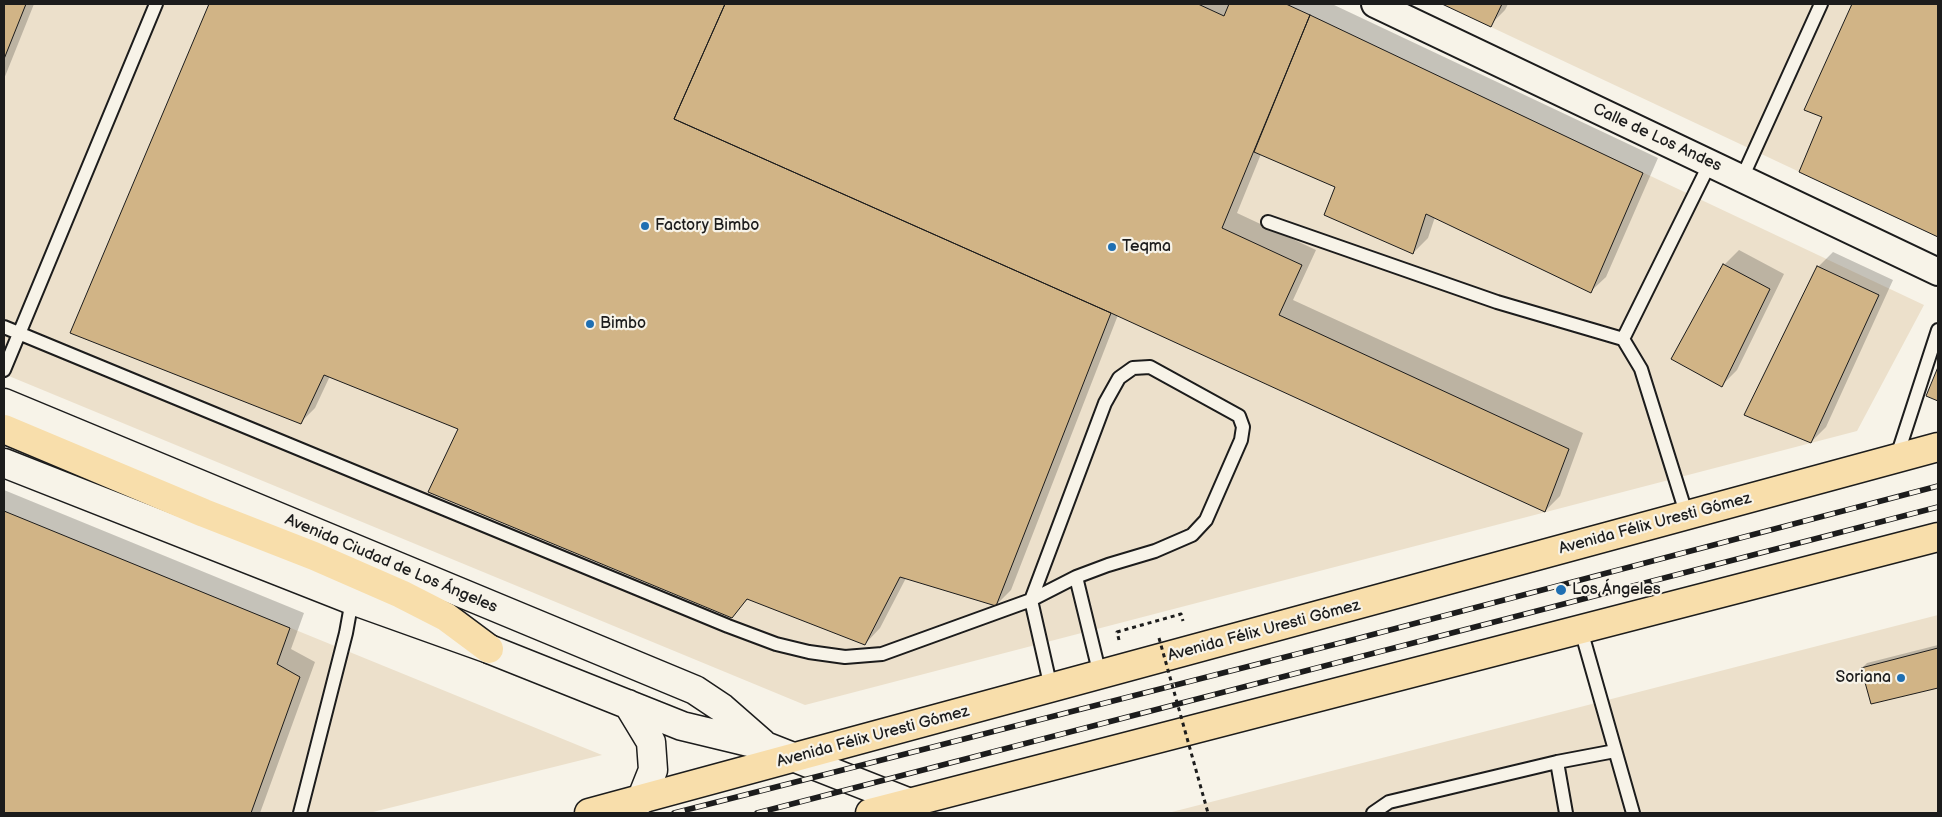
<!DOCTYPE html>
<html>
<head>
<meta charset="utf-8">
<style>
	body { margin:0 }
	#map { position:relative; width:1942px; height:817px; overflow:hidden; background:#f7f3e8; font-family:"Balsamiq Sans",sans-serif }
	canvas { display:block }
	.frame { position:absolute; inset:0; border:5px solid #1c1c1c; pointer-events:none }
</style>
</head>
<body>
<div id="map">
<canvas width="1942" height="817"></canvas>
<div class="frame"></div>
</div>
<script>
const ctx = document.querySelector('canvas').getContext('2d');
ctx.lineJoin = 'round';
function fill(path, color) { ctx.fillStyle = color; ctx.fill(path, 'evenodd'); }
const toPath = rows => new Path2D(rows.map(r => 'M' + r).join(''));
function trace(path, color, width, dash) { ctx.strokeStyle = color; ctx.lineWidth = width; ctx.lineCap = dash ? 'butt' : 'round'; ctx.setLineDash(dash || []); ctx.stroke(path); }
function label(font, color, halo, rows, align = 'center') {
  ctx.font = font + ' "Balsamiq Sans",sans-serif'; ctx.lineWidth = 4.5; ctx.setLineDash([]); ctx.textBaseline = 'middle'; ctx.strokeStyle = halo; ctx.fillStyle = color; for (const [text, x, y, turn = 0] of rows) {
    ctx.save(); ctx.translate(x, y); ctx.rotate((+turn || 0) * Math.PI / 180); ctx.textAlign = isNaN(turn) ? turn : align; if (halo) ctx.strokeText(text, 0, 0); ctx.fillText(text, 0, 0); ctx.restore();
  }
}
fill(toPath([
	[4,4,1286,4,1924,305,1857,431,805,705,4,374],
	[1442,4,1938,4,1938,237,1491,27],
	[4,511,602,755,369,813,4,813],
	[1938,615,1938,813,1168,813]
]), '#ece0cb');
fill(toPath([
	[4,4,34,4,4,79],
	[211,4,1332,4,1658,158,1606,277,1590,292,1435,217,1428,238,1413,253,1336,187,1261,154,1237,213,1316,250,1293,300,1583,433,1560,496,1545,511,1118,315,1011,590,996,605,906,578,880,628,865,644,749,598,731,616,460,428,330,376,315,408,300,423,72,332],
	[1445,4,1508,4,1505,10,1490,25],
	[1853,4,1938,4,1938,235,1801,171,1824,117,1806,109],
	[1739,250,1784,274,1737,370,1722,385,1724,265],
	[1833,252,1893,280,1826,427,1811,442,1818,267],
	[4,490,304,613,291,649,315,662,260,813,4,813],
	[1938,645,1938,686,1872,702,1862,668,1867,663]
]), '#0003');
const building = toPath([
	[4,4,26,4,4,59,4,4],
	[209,4,725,4,674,119,1111,313,996,606,900,577,865,645,747,599,732,618,428,492,458,429,324,375,301,424,70,333,209,4],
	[725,4,1198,4,1224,16,1229,4,1286,4,1310,15,1222,228,1302,265,1279,315,1569,449,1545,512,1111,313,674,119,725,4],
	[1442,4,1502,4,1491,27,1442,4],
	[1852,4,1938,4,1938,237,1799,172,1822,117,1804,110,1852,4],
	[1310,15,1643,173,1591,293,1426,214,1413,254,1324,215,1335,187,1254,152,1310,15],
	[1723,264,1770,289,1722,387,1671,359,1723,264],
	[1817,266,1879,295,1811,443,1744,415,1817,266],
	[1938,367,1938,401,1926,396,1938,367],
	[4,511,290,628,277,664,300,677,251,813,4,813,4,511],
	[1938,648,1938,688,1871,704,1861,668,1938,648]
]);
fill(building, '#d1b486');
trace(building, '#1c1c1c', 1);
const service = toPath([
	[1742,178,1821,4],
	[1268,222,1497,302,1623,339,1710,163],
	[4,327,728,626,776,644,809,652,845,657,882,654,1031,600,1076,577,1108,565,1155,551,1192,535,1206,520,1241,440,1243,427,1239,416,1150,367,1133,368,1119,378,1105,403,1031,600,1051,688],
	[1623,339,1641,369,1687,516],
	[4,370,156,4],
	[1896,459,1938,330],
	[1076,577,1100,675],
	[1581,630,1633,813],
	[1557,762,1566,813],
	[300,813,346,633,352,600],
	[1373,813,1389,802,1557,762,1615,751]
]);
const minor = toPath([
	[1375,4,1938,272]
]);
const secondary = toPath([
	[4,403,695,690,722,708,762,743],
	[4,463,352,600,489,649,682,726,765,746,910,803],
	[628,704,651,742,653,770,641,800]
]);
const primary = toPath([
	[589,813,1938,447],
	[870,813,1938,537]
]);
const trunk = toPath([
	[4,429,204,513,314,556,401,594,446,617,489,649]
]);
trace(service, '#1c1c1c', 16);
trace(minor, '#1c1c1c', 30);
trace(secondary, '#1c1c1c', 31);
trace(primary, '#1c1c1c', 31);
trace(trunk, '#1c1c1c', 31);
trace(toPath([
	[1119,640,1117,632,1181,614,1183,621]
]), '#1c1c1c', 3, [4, 4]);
trace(service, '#f7f3e8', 12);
trace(minor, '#f7f3e8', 26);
trace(secondary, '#f7f3e8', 28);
trace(primary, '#f8deab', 28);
trace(trunk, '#f8deab', 28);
const rail = toPath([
	[674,813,1348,641,1938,486],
	[757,813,1938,507]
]);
trace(rail, '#1c1c1c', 5.5);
trace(rail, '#f7f3e8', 4, [11]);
trace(toPath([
	[1159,638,1208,813]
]), '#1c1c1c', 3, [4, 4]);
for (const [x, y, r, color] of [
	[645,226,5,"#1f6fb2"],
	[1112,247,5,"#1f6fb2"],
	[590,324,5,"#1f6fb2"],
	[1561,590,6,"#1f6fb2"],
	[1901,678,5,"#1f6fb2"]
]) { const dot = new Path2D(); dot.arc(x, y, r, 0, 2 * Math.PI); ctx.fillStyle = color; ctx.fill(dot); trace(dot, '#f7f3e8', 2); }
label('16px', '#1c1c1c', '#f7f3e8', [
	["Calle de Los Andes",1657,138,25],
	["Avenida Félix Uresti Gómez",1655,524,-15],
	["Avenida Ciudad de Los Ángeles",391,564,23],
	["Avenida Félix Uresti Gómez",1264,631,-15],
	["Avenida Félix Uresti Gómez",873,737,-15]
]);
label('16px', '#1c1c1c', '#f7f3e8', [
	["Factory Bimbo",655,226],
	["Teqma",1122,247],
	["Bimbo",600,324],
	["Los Ángeles",1572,590],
	["Soriana",1891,678,"right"]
], 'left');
</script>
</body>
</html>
